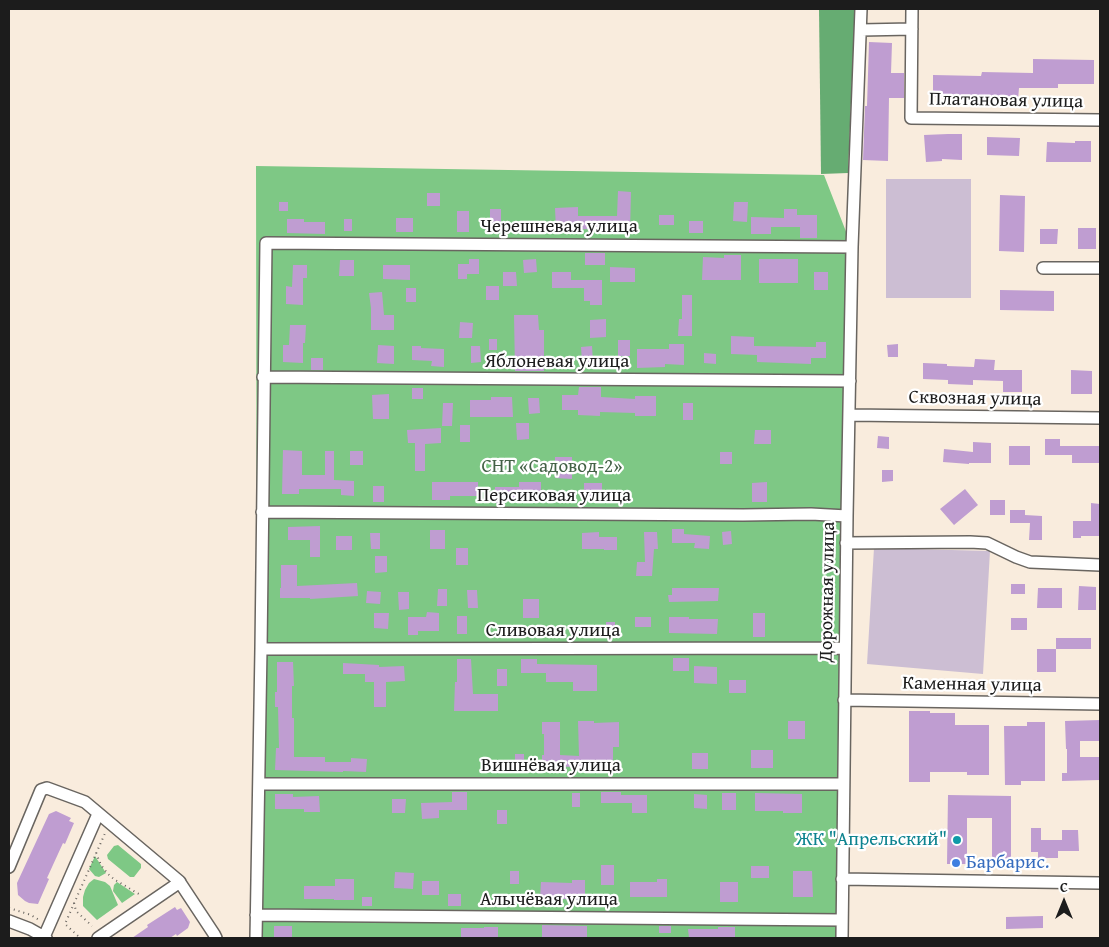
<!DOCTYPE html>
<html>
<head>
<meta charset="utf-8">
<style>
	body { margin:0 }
	#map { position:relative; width:1109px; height:947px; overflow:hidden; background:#f9ecdd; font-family:"Gentium Book Plus",serif }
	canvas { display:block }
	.frame { position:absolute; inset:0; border:10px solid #1c1c1c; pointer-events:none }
	.north { position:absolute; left:1039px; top:877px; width:50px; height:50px; -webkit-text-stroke:4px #fff; paint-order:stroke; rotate:0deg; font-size:14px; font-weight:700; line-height:20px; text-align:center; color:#1c1c1c }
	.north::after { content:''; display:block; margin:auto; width:18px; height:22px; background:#1c1c1c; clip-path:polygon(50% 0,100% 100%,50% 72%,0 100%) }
</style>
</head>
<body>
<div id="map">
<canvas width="1109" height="947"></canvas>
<div class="frame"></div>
<div class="north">С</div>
</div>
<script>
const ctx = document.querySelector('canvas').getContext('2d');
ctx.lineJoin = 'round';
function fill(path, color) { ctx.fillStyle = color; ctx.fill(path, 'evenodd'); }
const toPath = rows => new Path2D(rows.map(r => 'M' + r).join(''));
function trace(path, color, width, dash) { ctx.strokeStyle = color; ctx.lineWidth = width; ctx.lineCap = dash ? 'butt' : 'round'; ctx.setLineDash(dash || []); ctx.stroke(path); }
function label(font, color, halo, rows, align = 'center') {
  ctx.font = font + ' "Gentium Book Plus",serif'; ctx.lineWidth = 4.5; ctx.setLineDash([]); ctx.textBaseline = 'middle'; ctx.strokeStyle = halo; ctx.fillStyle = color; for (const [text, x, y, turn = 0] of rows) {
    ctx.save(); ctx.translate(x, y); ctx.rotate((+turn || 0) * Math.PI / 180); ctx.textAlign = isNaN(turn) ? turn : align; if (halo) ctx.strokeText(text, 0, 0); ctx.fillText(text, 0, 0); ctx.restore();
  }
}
fill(toPath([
	[886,179,971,179,971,298,886,298],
	[874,548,990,551,983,674,867,664]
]), '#ccbed3');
fill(toPath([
	[256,166,824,175,852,247,842,938,254,938,257,795],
	[118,845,141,864,141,868,134,877,130,877,108,859,107,855,114,846],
	[95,856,106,873,99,877,95,876,89,869],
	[94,879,105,882,110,886,118,905,97,920,83,906,83,897,85,890,89,883],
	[117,882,135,894,122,903,113,891,114,885]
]), '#7ec885');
fill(toPath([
	[819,9,855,9,848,173,821,174]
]), '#66ac72');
fill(toPath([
	[869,42,892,43,891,73,904,73,904,98,889,98,888,161,863,160,865,106,867,106],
	[1033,59,1094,60,1094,84,1058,84,1058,88,1019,88,1018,100,1002,100,1002,97,948,96,948,97,933,97,933,75,981,76,982,72,1033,73],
	[948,134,962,134,962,160,942,159,942,161,926,162,924,135],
	[987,137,1020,138,1019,156,987,155],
	[1075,141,1091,141,1091,162,1046,162,1047,142,1075,143],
	[618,191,631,192,630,232,592,229,556,230,555,208,578,207,578,216,617,216],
	[427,193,440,193,440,206,427,206],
	[1000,195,1025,196,1024,252,999,251],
	[279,202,288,202,288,211,279,211],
	[734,202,748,202,747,222,733,221],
	[490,209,501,209,501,224,490,224],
	[784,209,797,209,797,215,817,215,817,238,800,238,800,227,771,227,771,234,751,234,751,217,784,218],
	[457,211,469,211,469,232,457,232],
	[659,215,674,215,674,225,659,225],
	[396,218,413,218,413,232,396,232],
	[287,219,304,219,304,222,325,222,325,234,287,233],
	[344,219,352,219,352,231,344,231],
	[689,221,703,221,703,233,689,233],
	[1078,228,1096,228,1096,249,1078,249],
	[1040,229,1058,229,1057,244,1040,244],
	[585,253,605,253,605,265,585,265],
	[724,255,741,255,741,280,702,280,703,257,724,258],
	[469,259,479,259,479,274,467,274,467,279,458,279,458,264,469,264],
	[536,259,537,272,524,273,523,260],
	[759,259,798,259,798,283,759,283],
	[340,260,354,260,354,276,339,276],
	[293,265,307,265,307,278,303,278,303,305,286,304,286,286,292,287],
	[383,265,410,265,410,280,383,279],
	[610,267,635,268,635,282,610,282],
	[503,272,516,272,517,286,503,286],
	[552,272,571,272,571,280,602,280,602,305,590,305,590,301,584,301,584,288,552,288],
	[814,272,828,272,828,290,814,290],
	[486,286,499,286,499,300,486,300],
	[406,288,416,288,416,302,406,302],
	[1000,290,1054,291,1054,311,1000,310],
	[382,292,384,315,394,315,394,330,371,330,371,308,369,293],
	[682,295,692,295,692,336,678,336,679,319,682,319],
	[514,315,538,315,539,330,544,330,544,371,515,371],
	[606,319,606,337,590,338,590,320],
	[460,322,473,323,472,338,459,338],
	[290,325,306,325,305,343,303,343,303,363,283,362,283,345,289,345],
	[731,336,754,337,754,346,816,347,816,342,826,342,826,358,811,358,811,364,757,362,757,355,731,354],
	[489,339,497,339,497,350,489,350],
	[618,340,630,340,630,356,618,356],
	[669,344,684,344,684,365,665,364,665,367,637,368,637,349,669,349],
	[898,344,898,357,888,357,887,345],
	[378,345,394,346,394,364,377,363],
	[412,346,421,346,421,348,444,349,444,367,431,366,432,361,412,360],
	[471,346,480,346,481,362,471,363],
	[592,346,593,362,582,362,581,347],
	[704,353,716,354,716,364,704,363],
	[311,358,323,358,323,370,311,370],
	[975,359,995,360,994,370,1022,370,1022,392,1003,392,1003,381,973,380,973,385,948,384,948,380,923,379,923,363,947,364,947,366,974,367],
	[1071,370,1092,371,1092,394,1071,394],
	[579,387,601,387,601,397,635,399,635,396,656,396,656,416,635,416,635,413,600,412,600,416,578,415,578,410,562,410,562,395,578,395],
	[412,388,423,388,423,399,412,399],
	[389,394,389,419,373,419,372,395],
	[491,397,512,397,513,417,470,417,470,400,491,400],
	[528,398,539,398,540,413,529,414],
	[443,403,453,403,452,426,442,426],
	[683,403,693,403,693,420,683,420],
	[516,423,529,423,529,439,517,440],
	[460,425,470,425,470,442,460,442],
	[441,428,441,443,425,444,425,471,415,471,415,443,408,443,407,430],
	[755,430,771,430,771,444,754,444],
	[878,436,889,437,889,449,877,448],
	[1045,439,1060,439,1060,446,1100,446,1100,463,1072,463,1072,455,1045,455],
	[973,442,991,443,991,463,969,463,969,464,943,462,944,449,973,452],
	[1009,446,1030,446,1030,465,1009,465],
	[283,450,302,451,302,475,325,475,325,451,334,451,334,480,354,481,354,496,341,495,341,489,299,489,299,494,282,494],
	[350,451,363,451,363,465,350,465],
	[720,452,732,452,732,464,720,464],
	[555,457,572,457,572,479,555,478],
	[882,470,893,470,893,481,882,482],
	[432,482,478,482,478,496,450,496,450,500,432,500],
	[519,482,541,482,541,498,506,498,506,503,495,503,495,487,519,487],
	[767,482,767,502,752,502,752,483],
	[584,483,602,483,602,497,584,497],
	[373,486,384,486,384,502,373,502],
	[965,489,978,505,954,525,940,509],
	[990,500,1005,500,1005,515,990,515],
	[1091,503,1100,504,1100,536,1081,536,1081,538,1073,538,1073,521,1091,521],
	[1010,510,1025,510,1025,515,1042,516,1042,540,1029,540,1030,523,1010,523],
	[320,526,320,557,310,557,310,540,288,540,288,527],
	[672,529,684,529,684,534,710,536,709,549,694,548,695,543,672,543],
	[430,530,445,530,445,549,430,549],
	[731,531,732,544,723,545,722,532],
	[599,532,599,537,617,537,617,550,604,550,604,549,582,549,582,533],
	[644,532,657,532,658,549,654,549,652,576,636,576,637,562,645,562],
	[370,533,380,533,380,549,371,549],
	[336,536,352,536,352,550,336,550],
	[456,548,468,548,468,565,456,565],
	[375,556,387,556,387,572,375,573],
	[281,565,297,565,297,586,357,583,358,596,310,599,310,598,280,598,280,588,281,588],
	[1011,584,1025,584,1025,594,1011,594],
	[1079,586,1096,587,1096,610,1078,610],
	[672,588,719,588,718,601,669,602,668,595,672,595],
	[1038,588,1062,588,1062,608,1037,608],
	[438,589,447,589,447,606,437,606],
	[467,590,477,590,478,608,468,608],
	[367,591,381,592,380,604,366,603],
	[398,592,409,592,409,609,399,610],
	[523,599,539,599,539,618,523,618],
	[427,612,439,613,439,631,418,631,418,635,408,635,408,617,426,617],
	[374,613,389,613,388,629,374,628],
	[753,613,765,613,765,637,753,637],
	[457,616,467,616,467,634,457,634],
	[635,617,651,617,651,627,635,627],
	[669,617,689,617,689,619,718,619,717,634,669,633],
	[1011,618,1027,618,1027,630,1011,630],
	[606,622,615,622,615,634,606,634],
	[1056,638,1091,638,1091,649,1056,649],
	[1037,649,1056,649,1056,672,1037,672],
	[673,658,689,658,689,671,673,671],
	[457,659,471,659,473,694,498,694,498,711,454,711,455,682,457,682],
	[521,659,537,659,537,664,597,665,597,691,573,691,573,682,546,682,546,673,521,673],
	[277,662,293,662,294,686,292,686,292,718,294,718,294,757,325,757,325,762,351,762,351,758,367,759,366,772,343,771,343,772,275,770,276,748,279,748,278,707,275,707,275,692,277,692],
	[343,663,379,665,379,667,404,666,405,681,386,682,386,707,374,707,374,682,365,682,365,674,343,674],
	[694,666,717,667,717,684,694,683],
	[497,669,507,669,507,686,497,686],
	[729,680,746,680,746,693,729,693],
	[909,711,930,711,930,713,955,713,955,725,989,725,989,775,967,775,967,772,930,772,930,782,909,782],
	[1100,720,1100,741,1080,741,1080,757,1100,757,1100,780,1062,781,1062,773,1067,773,1067,749,1066,749,1065,721],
	[578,721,594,721,594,723,619,722,619,747,613,747,613,770,574,769,574,767,542,766,542,755,544,755,544,734,542,734,542,722,560,722,560,755,579,756],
	[788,721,805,721,805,739,788,739],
	[1027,722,1045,722,1045,781,1021,781,1021,785,1005,785,1004,726,1027,726],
	[751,750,773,750,773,768,751,768],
	[692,753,708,753,708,769,692,769],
	[515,754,524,754,524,772,515,772],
	[452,792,467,792,467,810,439,810,439,818,422,819,421,803,452,802],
	[601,792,621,792,621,795,647,795,647,813,632,813,632,803,601,803],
	[572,793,580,793,580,807,572,807],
	[722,793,736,793,736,810,722,810],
	[755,793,802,794,802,813,783,813,783,811,755,811],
	[275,794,293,794,293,797,319,796,320,812,304,812,304,809,275,809],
	[694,794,707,795,707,809,694,808],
	[948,795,1011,796,1011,863,992,863,992,818,967,818,967,864,947,864],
	[392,799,406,799,405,813,392,813],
	[497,810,507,810,507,824,497,824],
	[56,811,71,818,69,821,74,823,65,844,63,843,47,878,49,879,38,904,29,903,25,901,18,895,17,883,49,814],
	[1031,828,1041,828,1041,840,1062,840,1062,830,1078,830,1079,851,1058,851,1058,858,1038,858,1038,852,1031,852],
	[601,865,614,865,614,885,601,885],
	[751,866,769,866,769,878,751,878],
	[510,871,519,871,519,884,510,884],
	[793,871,812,871,813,897,793,897],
	[395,872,414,873,413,889,394,888],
	[335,879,354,879,354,900,334,900,334,899,304,899,304,886,335,886],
	[657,879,667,879,667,897,630,897,630,882,657,882],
	[572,880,585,880,585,900,540,898,541,882,572,883],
	[422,881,439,881,439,895,422,895],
	[720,882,738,882,738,902,720,902],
	[448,894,461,894,461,906,448,906],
	[362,897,372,897,372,906,362,906],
	[175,907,177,910,181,908,190,922,188,928,177,936,176,934,170,938,132,938,148,927,147,925],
	[1043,916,1043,928,1006,929,1006,917],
	[542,925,587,926,587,938,542,938],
	[274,926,292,926,292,938,274,938],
	[659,926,671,926,671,933,659,933],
	[484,927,498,927,498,938,461,938,461,928,484,928],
	[718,927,735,927,735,938,689,938,688,929,718,929]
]), '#bf9dd1');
const minor = toPath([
	[912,9,911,118,1100,120],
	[861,30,912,29],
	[1043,268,1100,268],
	[263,377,850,381],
	[849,415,1100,418],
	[262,512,743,515,811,514,847,516],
	[846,543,970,542,987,543,1016,557,1030,562,1100,565],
	[261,649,845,648],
	[844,700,1100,704],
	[259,784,843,784],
	[9,867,41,790,47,788,85,802,179,881,214,934,216,938],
	[842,879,1100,883],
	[256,915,842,920],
	[9,921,30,929,46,938],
	[44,937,98,814],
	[98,938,180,882],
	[256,938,261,649,266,243,852,247],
	[842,938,847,516,852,247,861,9]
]);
trace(minor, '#696560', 14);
trace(toPath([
	[96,853,101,865,108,874,115,880,139,894],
	[74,903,76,911,92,926],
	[9,908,31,915,39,920],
	[78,936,65,924,106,831]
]), '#696560', 2, [1, 4]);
trace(minor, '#fff', 11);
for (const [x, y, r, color] of [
	[957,840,5,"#0f9aa8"],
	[956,863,5,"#3f7fe0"]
]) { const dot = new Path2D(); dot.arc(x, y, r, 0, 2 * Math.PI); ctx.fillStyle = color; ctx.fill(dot); trace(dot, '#fff', 2); }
label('19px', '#1c1c1c', '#fff', [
	["Платановая улица",1006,101,1],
	["Черешневая улица",559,227],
	["Яблоневая улица",557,362],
	["Сквозная улица",975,399,1],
	["Персиковая улица",554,496],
	["Дорожная улица",828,592,-89],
	["Сливовая улица",553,631],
	["Каменная улица",972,685,1],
	["Вишнёвая улица",551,766],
	["Алычёвая улица",549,900]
]);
label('19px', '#436146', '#fff', [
	["СНТ «Садовод-2»",552,467]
]);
label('19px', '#0d838f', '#fff', [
	["ЖК \"Апрельский\"",947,840]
], 'right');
label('19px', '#366cbe', '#fff', [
	["Барбарис.",966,863]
], 'left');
</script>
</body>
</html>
